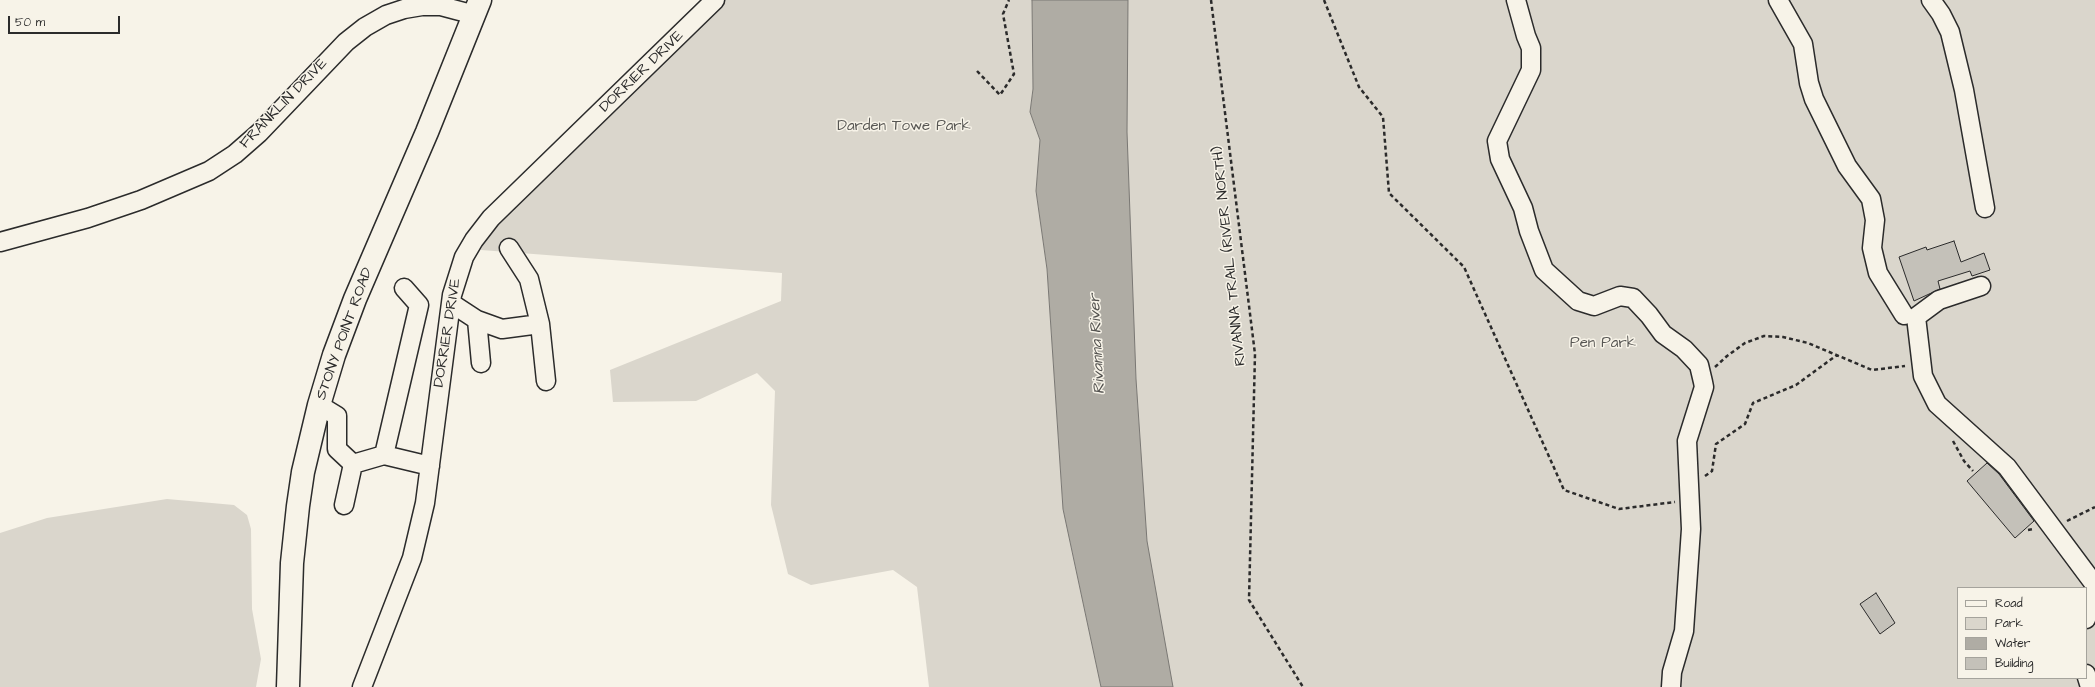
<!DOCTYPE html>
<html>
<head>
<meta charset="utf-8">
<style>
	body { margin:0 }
	#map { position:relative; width:2095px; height:687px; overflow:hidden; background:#f7f3e8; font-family:"Architects Daughter",sans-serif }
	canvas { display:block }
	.legend { position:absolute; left:1957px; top:587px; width:130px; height:92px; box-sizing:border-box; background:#f7f3e8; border:1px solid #a5a39c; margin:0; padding:5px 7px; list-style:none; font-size:12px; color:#2b2b2b }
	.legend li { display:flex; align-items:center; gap:8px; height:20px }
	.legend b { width:20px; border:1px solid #a5a39c }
	.scale { position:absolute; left:8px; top:16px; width:112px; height:18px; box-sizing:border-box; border:2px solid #2b2b2b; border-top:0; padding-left:5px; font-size:12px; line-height:14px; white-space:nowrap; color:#2b2b2b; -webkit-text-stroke:3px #f7f3e8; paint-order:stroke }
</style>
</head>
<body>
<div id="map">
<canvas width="2095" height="687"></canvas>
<ul class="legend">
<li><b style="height:5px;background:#f7f3e8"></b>Road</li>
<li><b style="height:11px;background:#dad6cc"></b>Park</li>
<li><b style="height:11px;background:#afaca4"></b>Water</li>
<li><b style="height:11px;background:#c4c1b9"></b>Building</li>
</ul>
<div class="scale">50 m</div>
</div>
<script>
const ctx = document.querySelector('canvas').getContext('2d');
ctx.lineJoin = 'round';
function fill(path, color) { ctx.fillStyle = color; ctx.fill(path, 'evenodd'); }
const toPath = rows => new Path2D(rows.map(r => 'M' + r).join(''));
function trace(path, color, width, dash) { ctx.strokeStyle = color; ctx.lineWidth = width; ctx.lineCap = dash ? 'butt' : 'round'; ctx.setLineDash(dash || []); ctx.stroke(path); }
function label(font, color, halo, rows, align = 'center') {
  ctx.font = font + ' "Architects Daughter",sans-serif'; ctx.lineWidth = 3; ctx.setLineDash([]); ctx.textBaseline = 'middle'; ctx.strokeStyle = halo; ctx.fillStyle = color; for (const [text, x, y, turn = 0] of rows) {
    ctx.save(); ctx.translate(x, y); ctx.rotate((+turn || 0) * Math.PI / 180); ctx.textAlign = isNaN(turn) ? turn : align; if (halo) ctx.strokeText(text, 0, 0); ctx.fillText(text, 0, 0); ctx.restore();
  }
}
fill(toPath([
	[712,0,1032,0,1033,89,1030,112,1040,140,1036,191,1047,269,1063,508,1101,687,929,687,917,587,893,570,811,585,788,574,771,505,775,391,757,373,696,401,613,402,610,370,781,301,782,273,481,250,489,215],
	[1111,0,2095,0,2095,687,1172,687,1148,566],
	[1958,588,2086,588,2086,678,1958,678],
	[167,499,234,505,247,515,251,529,252,609,261,659,256,687,0,687,0,533,47,518]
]), '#dad6cc');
const water = toPath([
	[1032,0,1128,0,1127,132,1136,379,1147,541,1173,687,1101,687,1063,509,1047,269,1036,191,1040,140,1030,112,1033,89,1032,0]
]);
fill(water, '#afaca4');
trace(water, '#7a7874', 1);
const building = toPath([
	[1954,241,1961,262,1984,253,1990,270,1972,276,1970,271,1938,281,1940,289,1914,301,1899,257,1926,247,1927,250,1954,241],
	[1987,463,1999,474,2034,521,2015,538,1967,481,1987,463],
	[1876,593,1895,623,1880,634,1860,604,1876,593]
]);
fill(building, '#c4c1b9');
trace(building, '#2b2b2b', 1);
const minor = toPath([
	[1516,0,1526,36,1531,48,1531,70,1497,141,1500,159,1523,208,1529,231,1544,270,1578,301,1594,306,1620,296,1633,298,1649,315,1663,334,1684,349,1699,365,1703,382,1704,387,1687,441,1691,529,1684,631,1672,672,1671,687],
	[1778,0,1803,44,1809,83,1814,99,1847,166,1871,199,1875,220,1872,248,1878,273,1904,315],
	[1931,0,1941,14,1950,32,1964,90,1985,208],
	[0,242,88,218,141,200,209,171,235,154,259,133,346,42,365,27,386,15,404,9,422,6,441,6,475,15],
	[1981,286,1939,300,1916,317,1923,376,1937,404,2007,467,2095,585],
	[451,303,477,320,502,329,540,324,529,279,509,248],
	[477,320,481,363],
	[540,324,546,381],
	[319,405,337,416,337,449,353,464,344,505],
	[384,455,419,305,404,288],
	[353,464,384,455,430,466],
	[2086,619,2095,593],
	[2086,674,2090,687],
	[362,687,412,558,425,503,452,295,464,257,474,240,491,218,715,0]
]);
const major = toPath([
	[288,687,292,563,298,506,303,472,319,405,334,355,355,299,427,132,480,0]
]);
trace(minor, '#2b2b2b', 21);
trace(major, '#2b2b2b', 25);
trace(toPath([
	[1211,0,1255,354,1249,600,1303,687],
	[1324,0,1359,87,1383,117,1389,193,1464,267,1564,490,1619,509,1675,502],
	[977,71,1000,95,1014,74,1003,14,1009,0],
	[1715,367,1727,356,1745,343,1764,336,1783,337,1808,343,1872,370,1905,366],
	[1953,441,1964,461,1973,471],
	[1705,476,1712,471,1716,444,1745,424,1753,403,1796,385,1837,355],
	[2067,521,2095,507],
	[2028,530,2034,529]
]), '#2b2b2b', 2.5, [4, 3]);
trace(minor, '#f7f3e8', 18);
trace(major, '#f7f3e8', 22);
label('15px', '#2b2b2b', '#f7f3e8', [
	["DORRIER DRIVE",642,72,-44],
	["FRANKLIN DRIVE",284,104,-46],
	["RIVANNA TRAIL (RIVER NORTH)",1230,256,-96],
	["DORRIER DRIVE",448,333,-81],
	["STONY POINT ROAD",345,334,-70]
]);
label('15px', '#575653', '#f7f3e8', [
	["Darden Towe Park",904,127],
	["Pen Park",1603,344]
]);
label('italic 16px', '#53524f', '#f7f3e8', [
	["Rivanna River",1098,344,-93]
]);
</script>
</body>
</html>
